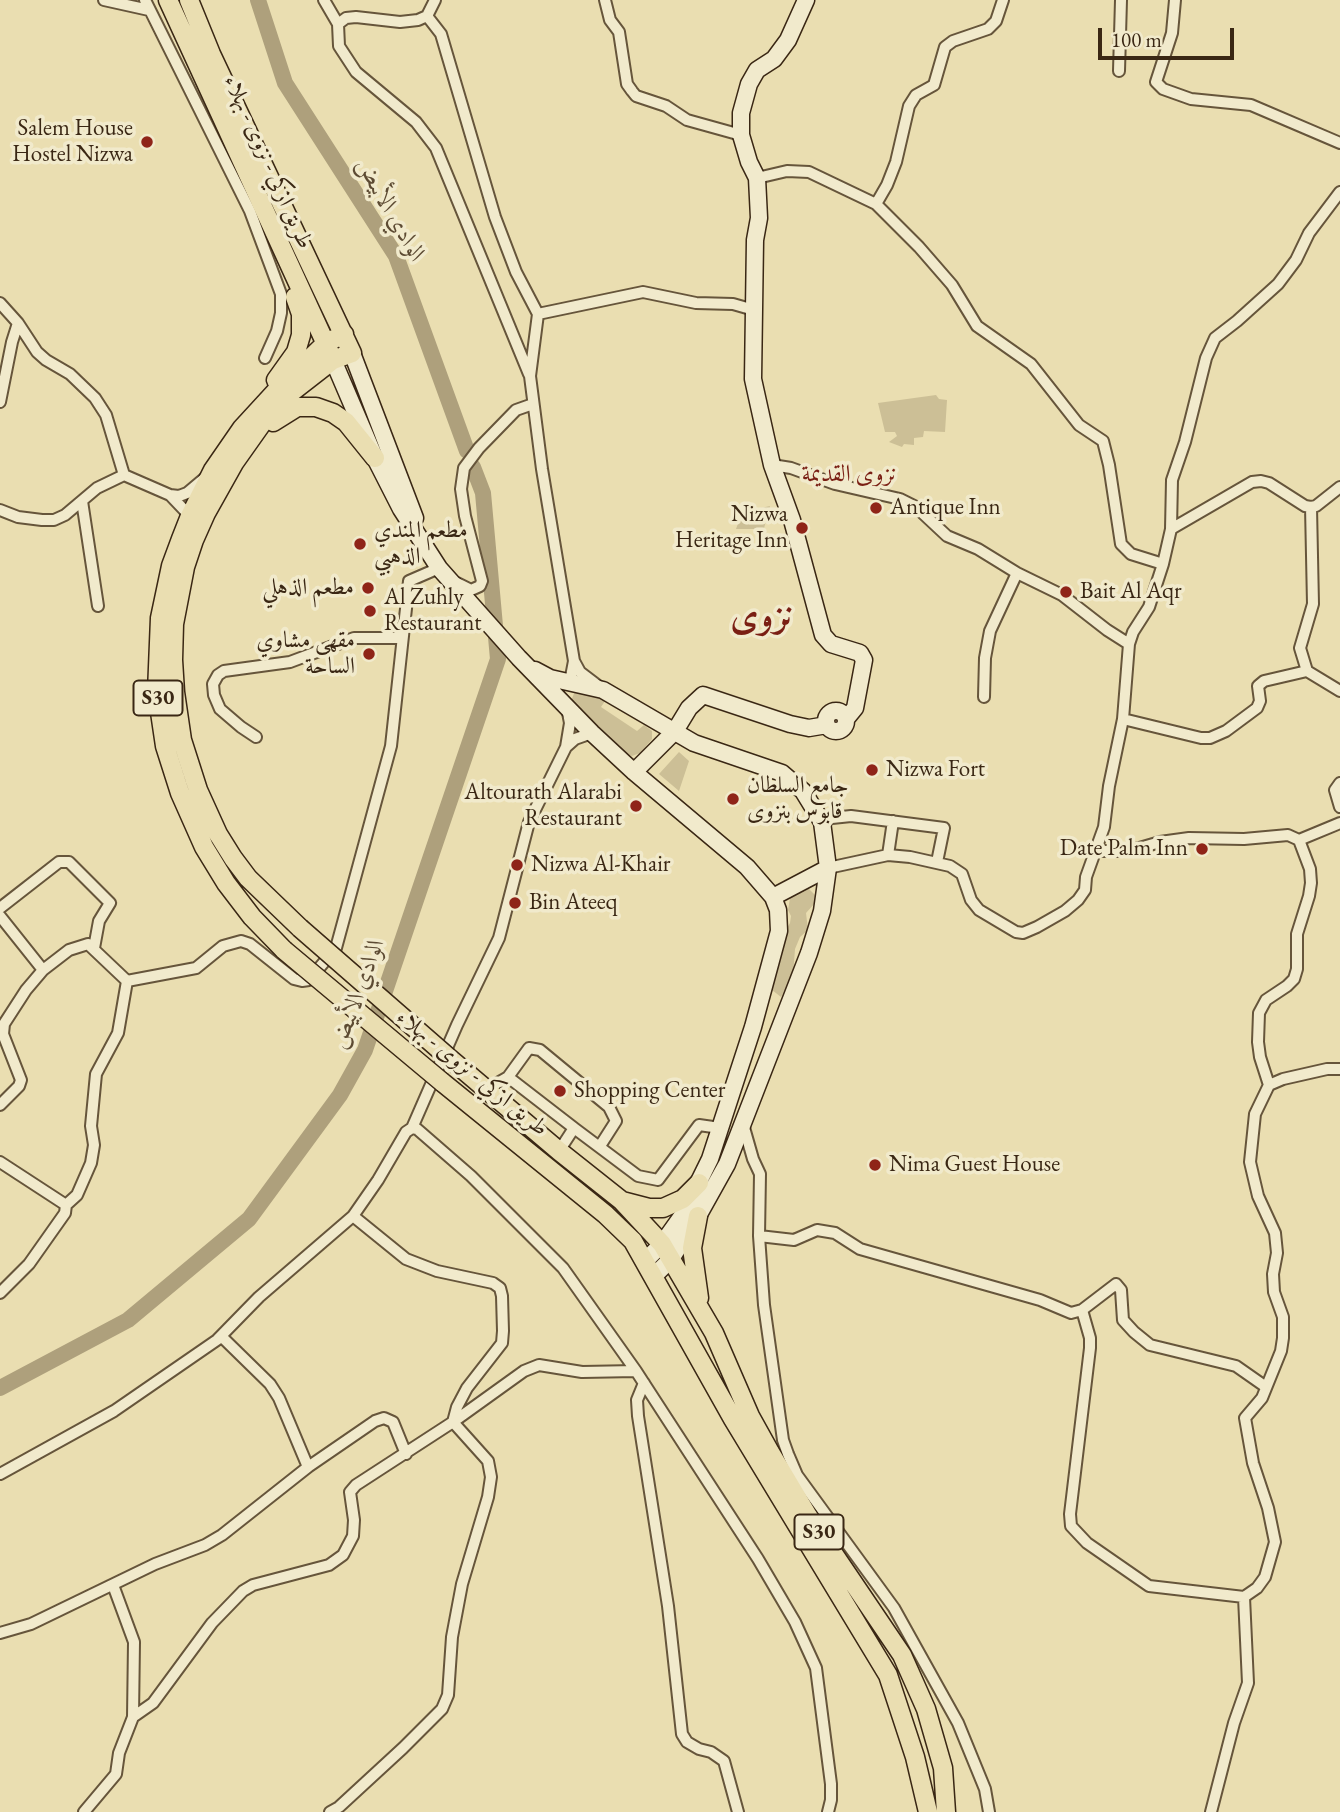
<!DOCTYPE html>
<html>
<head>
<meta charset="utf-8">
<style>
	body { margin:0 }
	#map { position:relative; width:1340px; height:1812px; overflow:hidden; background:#eadeb1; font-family:"EB Garamond",serif }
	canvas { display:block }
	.scale { position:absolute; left:1098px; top:28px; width:136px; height:32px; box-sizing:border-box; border:4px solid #3a2714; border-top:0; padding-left:9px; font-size:21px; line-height:24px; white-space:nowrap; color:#3a2714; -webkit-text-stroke:5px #f1eacc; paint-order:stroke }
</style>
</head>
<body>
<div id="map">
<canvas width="1340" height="1812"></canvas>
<div class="scale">100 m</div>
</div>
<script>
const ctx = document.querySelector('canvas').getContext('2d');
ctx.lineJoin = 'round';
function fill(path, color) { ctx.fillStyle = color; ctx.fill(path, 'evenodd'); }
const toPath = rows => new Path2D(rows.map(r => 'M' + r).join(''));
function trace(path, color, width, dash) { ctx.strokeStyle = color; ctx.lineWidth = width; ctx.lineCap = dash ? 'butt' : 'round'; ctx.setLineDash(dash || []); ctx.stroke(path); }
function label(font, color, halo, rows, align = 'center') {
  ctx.font = font + ' "EB Garamond",Amiri,serif'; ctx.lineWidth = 7; ctx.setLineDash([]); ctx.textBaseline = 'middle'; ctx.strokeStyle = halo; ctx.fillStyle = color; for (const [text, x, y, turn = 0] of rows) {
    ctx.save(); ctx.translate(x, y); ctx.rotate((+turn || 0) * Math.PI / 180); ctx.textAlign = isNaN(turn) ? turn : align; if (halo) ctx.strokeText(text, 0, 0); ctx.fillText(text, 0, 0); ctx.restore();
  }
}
fill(toPath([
	[936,395,939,399,947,400,945,432,924,431,923,437,914,438,914,445,904,444,902,447,889,442,897,436,895,432,885,432,878,403],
	[770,506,763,532,753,529,736,529,740,518,746,518,761,508],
	[575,691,590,691,605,701,601,707,637,731,644,725,652,731,652,739,640,753,632,756,622,752,571,701],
	[679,752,689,761,679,791,659,774],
	[807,887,815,895,815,903,806,913,808,930,800,937,795,949,793,976,781,997,772,990,769,984,784,933,790,923,791,916,788,910,790,898,796,890]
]), '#ccbf96');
trace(toPath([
	[258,0,285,83,396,256,467,451],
	[0,1388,128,1320,249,1219,340,1095,365,1050,498,659,483,493,473,467]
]), '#aea07c', 16);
const street = toPath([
	[104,0,149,10],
	[145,0,250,211,281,294,281,313,277,331,265,358],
	[324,0,338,24],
	[435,0,427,16,441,34,495,217,516,272,538,314,530,376,542,469,574,661,570,682],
	[605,0,610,20,619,32,627,84,632,91,636,96,666,106,687,120,741,135],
	[1175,0,1172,33,1156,82,1163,89,1191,99,1251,105,1340,143],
	[427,16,418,20,400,22,356,17,346,18,338,24,339,46,356,72,416,122,436,148,529,374],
	[1119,71,1121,0],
	[757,178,787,171,809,172,876,204,919,247,952,285,977,326,1031,364,1079,425,1103,441,1109,465,1121,544,1131,554,1163,564],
	[876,204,887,185,896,162,909,106,916,95,934,85,945,47,953,41,988,29,996,21,1003,0],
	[0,303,18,323,37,352,46,360,70,374,95,398,106,415,124,475],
	[538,314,643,292,696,303,733,304,754,310],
	[0,402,12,342,18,323],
	[772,465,791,468,835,484,900,499,916,507,947,536,978,549,1017,573,1062,595,1107,630,1129,644],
	[170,495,179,496,187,493,206,477],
	[82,501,98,606],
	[0,510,18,517,42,520,54,520,65,515,97,488,124,475,170,495,190,516],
	[1171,529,1252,482,1261,481,1269,483,1305,506,1311,507,1316,506,1340,487],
	[457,583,471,590,480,586,482,581,465,516,461,489,464,468,479,448,516,410,533,404],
	[574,661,580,672,601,688],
	[1307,671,1300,648,1313,604,1311,507],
	[984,697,985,658,990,631,1017,573],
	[1123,719,1201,738,1210,738,1226,731,1257,708,1260,701,1258,686,1264,681,1307,671,1340,691],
	[256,737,241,727,220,709,214,695,213,684,218,675,224,671,290,662,354,638,402,638],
	[566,747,575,739,592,733],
	[1340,783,1335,790,1340,807],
	[822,822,832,818,851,816,944,828,937,862],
	[1299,840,1340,823],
	[1094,851,1129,851,1160,842,1189,838,1244,839,1288,835,1299,840,1310,869,1311,883,1309,896,1297,934,1297,969,1294,979,1287,986,1266,1000,1259,1013,1258,1042,1260,1057,1269,1085],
	[888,855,893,821],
	[828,868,888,855,910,857,950,866,962,874,971,900,979,910,1016,932,1023,933,1037,927,1065,911,1078,900,1085,890,1086,877,1104,827,1109,786,1123,719,1129,644,1133,632,1149,607,1163,564,1171,529,1172,480,1185,442,1206,358,1215,338,1237,321,1278,284,1296,260,1309,233,1340,192],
	[0,908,59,862,69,862,110,903,99,921,94,948],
	[0,916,43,970],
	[508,1077,529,1048,540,1050,609,1107,616,1121,600,1146],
	[487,1089,508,1077,574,1128,559,1151],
	[0,1105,19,1086,21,1080,3,1034,4,1024,26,990,43,970,69,950,88,944,127,981,196,968,223,946,241,941,250,944,294,979,302,981,309,980,336,948,391,746,409,581,439,568,442,570],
	[743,1124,753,1159,760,1174,759,1236,764,1305,783,1440,788,1454,797,1475,894,1608,958,1723,985,1789,989,1812],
	[412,1128,457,1025,499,938,529,822,566,747,570,723,567,708],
	[574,1128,638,1176,658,1180,699,1125,720,1128],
	[0,1162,66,1205],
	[759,1236,794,1240,817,1230,835,1233,860,1249,1040,1300,1071,1313,1082,1310,1116,1284,1121,1290,1123,1320,1134,1332,1150,1345,1236,1366,1266,1387],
	[0,1293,29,1264,65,1213,66,1205,77,1195,91,1163,94,1145,91,1126,96,1074,118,1033,127,981],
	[1082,1310,1090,1338,1090,1348,1070,1514,1071,1526,1087,1543,1149,1586,1244,1597],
	[222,1337,270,1384,279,1398,308,1467],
	[644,1383,637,1400,638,1416,668,1606,682,1734,687,1742,699,1749,711,1752,724,1761,738,1812],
	[0,1474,114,1411,217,1340,259,1297,353,1216,378,1180,406,1132,412,1128,417,1129,471,1176,563,1268,636,1371,758,1559,795,1622,816,1668,831,1784,831,1800,828,1812],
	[0,1633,31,1624,155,1564,205,1545,222,1535,308,1467,375,1421,384,1418,393,1422,406,1454],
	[133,1717,153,1703,212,1623,243,1591,253,1585,329,1565,343,1555,353,1536,354,1520,350,1492,356,1485,453,1422,524,1371,539,1365,582,1372,636,1371],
	[84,1812,116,1774,119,1753,133,1717,134,1642,113,1585],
	[330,1812,339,1807,403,1748,442,1709,448,1695,452,1637,462,1584,488,1497,491,1477,488,1461,453,1422,457,1407,467,1388,502,1343,503,1331,502,1296,500,1288,493,1283,437,1271,406,1259,353,1216],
	[1211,1812,1234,1723,1248,1683,1244,1597,1257,1588,1265,1577,1275,1542,1268,1508,1253,1463,1245,1418,1262,1398,1281,1351,1283,1338,1283,1317,1274,1292,1273,1274,1277,1253,1275,1233,1258,1196,1250,1162,1255,1114,1269,1085,1283,1079,1327,1069,1340,1069]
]);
const secondary = toPath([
	[806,0,788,40,774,59,757,70,749,84,741,113,741,135,749,162,757,178,759,218,755,240,753,379,772,465,792,520,823,635,831,644,860,653,864,660,855,708,846,719],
	[352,353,415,518],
	[333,360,375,458,401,509,439,568,519,658,592,733,634,772,747,867,773,897,778,910,779,931,753,1027,710,1159,682,1216,662,1244,645,1261],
	[535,670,550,678,603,690,694,743,782,773,803,791,822,822,828,868,822,911,809,953,727,1164,698,1216,671,1259,654,1276],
	'826 721a10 10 0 1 1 20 0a10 10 0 1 1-20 0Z',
	[634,772,675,731,689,708,703,695,790,724,809,728,827,725],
	[773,897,828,868]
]);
const primary = toPath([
	[168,0,330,353],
	[189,0,211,54,352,353,333,360,288,395,263,422,234,463,206,513,194,540,185,567,174,624,173,660,175,692,182,740,198,790,218,834,233,858,248,878,300,928],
	[276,380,296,352,301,335,301,314,295,297],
	[273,422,297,407,316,407,333,413,346,422,375,458],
	[284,950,252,917,226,883,204,847,180,793,165,746,157,692,160,618,171,566,181,539,190,516,213,470,242,428,276,391,326,343,344,334],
	[448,1057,559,1151,622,1201,662,1244,714,1333,750,1416,770,1452,808,1516,902,1655,926,1709,943,1768,946,1812],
	[442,1082,605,1214,633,1241,733,1419,888,1675,915,1757,928,1812],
	[622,1201,649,1208,663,1208,683,1199,699,1183],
	[698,1216,692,1248,699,1298]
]);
trace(street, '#66553b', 14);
trace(secondary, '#3a2714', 19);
trace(primary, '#3a2714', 21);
trace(street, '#f1eacc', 10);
trace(secondary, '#f1eacc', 16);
trace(primary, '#eadeb1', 18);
const primaryBridge = toPath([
	[300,928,448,1057],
	[284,950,442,1082]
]);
trace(primaryBridge, '#3a2714', 21, []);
trace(primaryBridge, '#eadeb1', 18);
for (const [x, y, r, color] of [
	[147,142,7,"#8f2418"],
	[876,508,7,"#8f2418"],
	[802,528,7,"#8f2418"],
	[360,544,7,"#8f2418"],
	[368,588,7,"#8f2418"],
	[1066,592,7,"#8f2418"],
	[370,611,7,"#8f2418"],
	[369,654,7,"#8f2418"],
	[872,770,7,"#8f2418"],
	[733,799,7,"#8f2418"],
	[636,806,7,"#8f2418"],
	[1202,849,7,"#8f2418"],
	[517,865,7,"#8f2418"],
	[515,903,7,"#8f2418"],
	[560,1091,7,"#8f2418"],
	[875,1165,7,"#8f2418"]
]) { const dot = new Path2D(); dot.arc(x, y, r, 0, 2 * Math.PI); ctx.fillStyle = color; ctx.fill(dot); trace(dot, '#f1eacc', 2.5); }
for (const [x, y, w] of [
	[158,698,49],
	[819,1532,49]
]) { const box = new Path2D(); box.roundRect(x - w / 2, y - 17.5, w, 35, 5); ctx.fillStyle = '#f1eacc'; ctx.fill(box); trace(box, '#3a2714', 2); }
label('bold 21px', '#3a2714', null, [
	["S30",158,698],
	["S30",819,1532]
]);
label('23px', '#3a2714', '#f1eacc', [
	["Salem House",133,129,"right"],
	["Hostel Nizwa",133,155,"right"],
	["Antique Inn",890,508],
	["Nizwa",788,515,"right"],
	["Heritage Inn",788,541,"right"],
	["مطعم المندي",374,531],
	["الذهبي",374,557],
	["مطعم الذهلي",354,588,"right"],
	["Bait Al Aqr",1080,592],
	["Al Zuhly",384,598],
	["Restaurant",384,624],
	["مقهى مشاوي",355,641,"right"],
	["الساحة",355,667,"right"],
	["Nizwa Fort",886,770],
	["جامع السلطان",747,786],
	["قابوس بنزوى",747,812],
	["Altourath Alarabi",622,793,"right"],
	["Restaurant",622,819,"right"],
	["Date Palm Inn",1188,849,"right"],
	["Nizwa Al-Khair",531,865],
	["Bin Ateeq",529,903],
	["Shopping Center",574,1091],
	["Nima Guest House",889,1165]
], 'left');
label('23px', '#3a2714', '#f1eacc', [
	["طريق ازكي - نزوى - بهلاء",268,162,66],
	["طريق ازكي - نزوى - بهلاء",472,1073,39]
]);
label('italic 24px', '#5d4b33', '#f1eacc', [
	["الوادي الأبيض",390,210,60],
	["الوادي الأبيض",358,994,-70]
]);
label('24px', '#7a1f14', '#f1eacc', [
	["نزوى القديمة",849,474]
]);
label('bold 37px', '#7a1f14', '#f1eacc', [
	["نزوى",762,617]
]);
</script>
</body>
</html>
